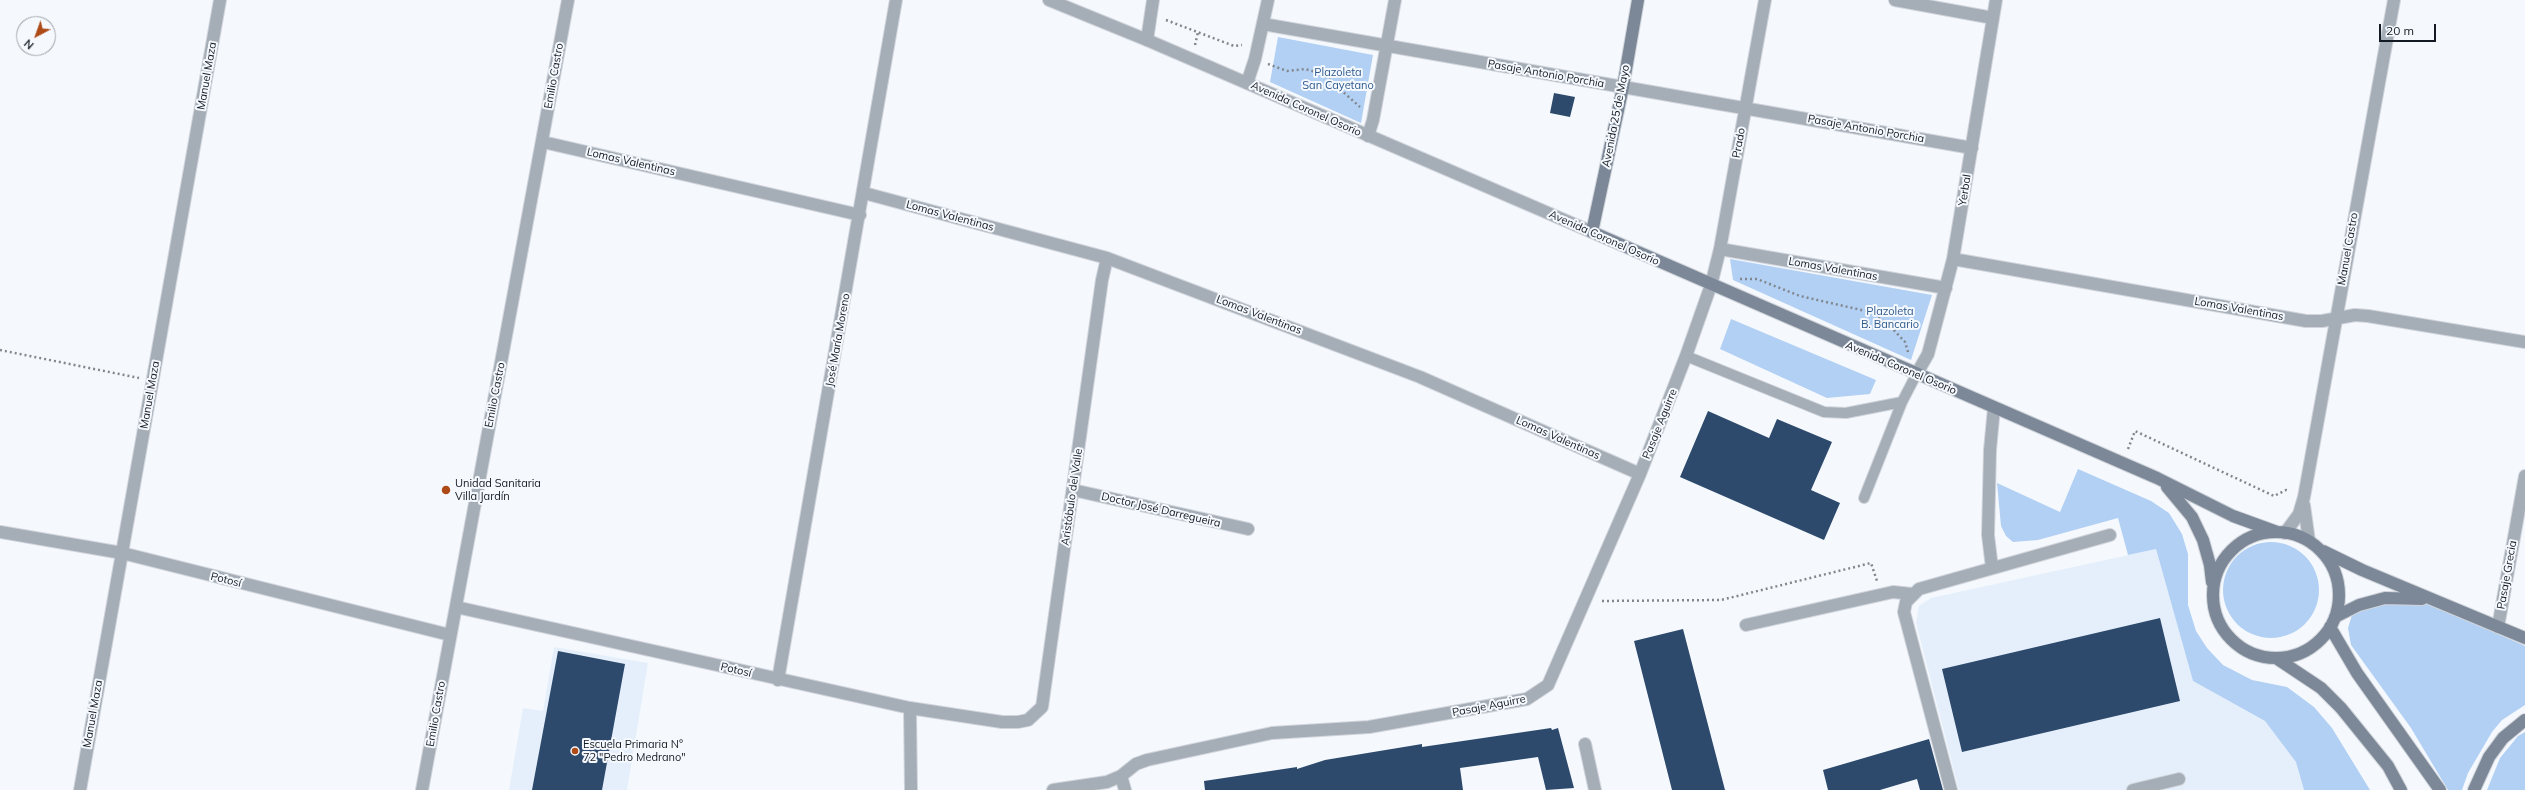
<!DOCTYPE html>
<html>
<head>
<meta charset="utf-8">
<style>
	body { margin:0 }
	#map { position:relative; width:2525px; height:790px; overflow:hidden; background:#f5f9fe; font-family:Mulish,sans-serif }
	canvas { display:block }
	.north { position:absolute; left:16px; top:16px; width:40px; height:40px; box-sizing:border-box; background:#f5f9fe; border:1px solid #9ba0a6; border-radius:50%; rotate:221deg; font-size:11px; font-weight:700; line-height:16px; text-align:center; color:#131a23 }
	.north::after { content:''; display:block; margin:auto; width:14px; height:18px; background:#ae4a16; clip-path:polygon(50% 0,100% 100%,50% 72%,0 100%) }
	.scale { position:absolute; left:2379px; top:24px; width:57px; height:18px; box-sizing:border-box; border:2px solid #131a23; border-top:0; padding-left:5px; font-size:12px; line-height:14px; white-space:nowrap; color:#131a23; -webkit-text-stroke:3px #f5f9fe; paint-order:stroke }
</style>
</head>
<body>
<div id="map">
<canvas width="2525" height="790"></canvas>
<div class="north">N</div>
<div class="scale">20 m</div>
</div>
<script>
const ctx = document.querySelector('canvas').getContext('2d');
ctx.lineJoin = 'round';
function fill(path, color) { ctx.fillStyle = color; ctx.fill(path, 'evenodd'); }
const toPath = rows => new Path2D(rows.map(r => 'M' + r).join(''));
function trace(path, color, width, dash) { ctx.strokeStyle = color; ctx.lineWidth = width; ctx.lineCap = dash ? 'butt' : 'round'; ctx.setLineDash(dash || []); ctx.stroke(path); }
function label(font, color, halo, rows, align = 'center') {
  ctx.font = font + ' Mulish,sans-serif'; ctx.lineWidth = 4; ctx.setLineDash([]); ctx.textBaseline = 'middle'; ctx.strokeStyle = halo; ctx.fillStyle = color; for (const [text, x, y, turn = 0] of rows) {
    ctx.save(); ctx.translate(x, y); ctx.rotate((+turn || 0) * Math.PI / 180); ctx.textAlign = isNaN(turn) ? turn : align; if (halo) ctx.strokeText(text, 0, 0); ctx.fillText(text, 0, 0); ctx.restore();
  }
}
fill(toPath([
	[2156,549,2193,681,2265,721,2297,762,2304,790,1959,790,1916,623,1919,606,1931,598],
	[554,647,648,663,627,790,509,790,523,708,543,711]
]), '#e5effb');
fill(toPath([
	[1278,37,1373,55,1361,123,1270,82],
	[1730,259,1932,295,1911,360,1733,280],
	[1731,319,1876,380,1870,394,1827,398,1720,349],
	[2078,469,2151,501,2169,513,2182,534,2188,554,2188,605,2196,631,2207,648,2223,665,2252,680,2287,687,2314,707,2332,728,2370,790,2304,790,2296,762,2265,721,2193,681,2156,549,2128,555,2118,518,2038,540,2013,542,2006,536,2001,526,1997,483,2060,512],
	'2223 590a48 48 0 1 1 96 0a48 48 0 1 1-96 0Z',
	[2384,601,2422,602,2447,611,2525,646,2525,705,2502,720,2492,732,2468,773,2462,790,2448,790,2411,728,2351,645,2348,628,2352,615],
	[2525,732,2525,790,2487,790,2500,758,2518,736]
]), '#b2d0f4');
fill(toPath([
	[1554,93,1575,97,1570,117,1550,113],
	[1708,411,1769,438,1777,419,1832,442,1811,490,1840,503,1824,540,1680,477],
	[2160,618,2180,701,1962,752,1942,669],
	[1683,629,1725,790,1672,790,1634,641],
	[558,651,625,664,602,790,532,790],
	[1551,728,1552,730,1558,728,1574,788,1546,790,1538,757,1460,768,1463,790,1205,790,1204,781,1297,767,1297,769,1325,760,1422,744,1422,747],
	[1929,739,1943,790,1920,790,1917,779,1880,790,1828,790,1823,770]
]), '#2d4a6c');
const service = toPath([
	[1686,356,1824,412,1846,413,1902,402],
	[1864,498,1902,402,1916,375]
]);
const minor = toPath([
	[1895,0,1993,18],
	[1263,24,1972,148],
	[1147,40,1153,0],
	[1247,83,1255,59,1268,0],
	[1368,136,1373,120,1395,0],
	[543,142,860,215],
	[864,193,1107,258,1420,377,1640,474],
	[1720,249,1946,288],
	[1953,259,2306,321,2322,321,2355,315,2368,316,2525,342],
	[1916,375,1928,354,1953,259,1996,0],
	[1073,490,1248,529],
	[2304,505,2309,541],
	[0,532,122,553,450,635],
	[2285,533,2299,514,2304,497,2394,0],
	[1992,568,1988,535,1990,450,1994,408],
	[456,607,910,708,1002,722,1018,722,1028,720,1042,707,1102,280,1107,258],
	[1746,625,1893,592,1912,594],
	[2498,627,2525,476],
	[778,680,896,0],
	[910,708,911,790],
	[1585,744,1595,790],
	[1121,776,1125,790],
	[80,790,220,0],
	[422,790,568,0],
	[1053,790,1107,782,1121,776,1136,764,1147,760,1272,733,1369,727,1527,699,1548,685,1640,474,1686,356,1711,285,1720,249,1765,0],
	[1951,790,1904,612,1906,602,1919,589,2110,535],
	[2133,790,2179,779]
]);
const tertiary = toPath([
	[1049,0,1147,40,1592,232]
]);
const secondary = toPath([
	[1638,0,1623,87,1592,232,2157,478,2233,516,2277,532],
	[2167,487,2192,517,2203,540,2210,565,2212,582],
	'2213 595a63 63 0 1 1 126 0a63 63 0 1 1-126 0Z',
	[2323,551,2362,570,2525,638],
	[2335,617,2359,605,2385,598,2422,599],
	[2330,627,2357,673,2440,790],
	[2276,658,2321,688,2341,708,2388,766,2401,790],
	[2474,790,2489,757,2503,738,2525,720]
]);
trace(service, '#d1d5db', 12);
trace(minor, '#d1d5db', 14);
trace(tertiary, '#d1d5db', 14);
trace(secondary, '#d1d5db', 14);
trace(toPath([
	[1166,20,1234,46,1242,45],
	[1195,45,1198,32],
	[1268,64,1287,71,1305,69,1323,74,1360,107],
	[1740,279,1757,279,1800,296,1870,312,1889,325,1905,342,1908,352],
	[0,350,139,378],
	[2128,449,2135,431,2274,496,2286,490,2289,491],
	[1602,601,1721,600,1871,563,1877,581]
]), '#81878e', 2.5, [2, 3]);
trace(service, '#a5adb7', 10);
trace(minor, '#a5adb7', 12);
trace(tertiary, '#a5adb7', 12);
trace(secondary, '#7c8897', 12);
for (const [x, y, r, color] of [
	[446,490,5,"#ae4a16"],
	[575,751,4,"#ae4a16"]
]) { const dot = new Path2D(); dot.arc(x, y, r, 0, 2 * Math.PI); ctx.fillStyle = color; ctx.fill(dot); trace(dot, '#f5f9fe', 1.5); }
label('11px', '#2d598d', '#f5f9fe', [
	["Plazoleta",1338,73],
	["San Cayetano",1338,86],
	["Plazoleta",1890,312],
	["B. Bancario",1890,325]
]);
label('11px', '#131a23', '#f5f9fe', [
	["Pasaje Antonio Porchia",1546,74,10],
	["Manuel Maza",207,76,-80],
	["Emilio Castro",554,76,-80],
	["Avenida Coronel Osorio",1306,109,24],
	["Avenida 25 de Mayo",1616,116,-79],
	["Pasaje Antonio Porchia",1866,129,10],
	["Prado",1739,143,-80],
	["Lomas Valentinas",631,162,13],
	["Yerbal",1965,190,-81],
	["Lomas Valentinas",950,216,15],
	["Avenida Coronel Osorio",1604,238,24],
	["Manuel Castro",2348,249,-80],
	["Lomas Valentinas",1833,269,10],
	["Lomas Valentinas",2239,309,10],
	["Lomas Valentinas",1259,315,21],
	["José María Moreno",838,340,-80],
	["Avenida Coronel Osorio",1901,368,23],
	["Manuel Maza",150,395,-80],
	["Emilio Castro",495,395,-79],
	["Pasaje Aguirre",1660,424,-68],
	["Lomas Valentinas",1558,438,24],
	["Aristóbulo del Valle",1072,497,-82],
	["Doctor José Darregueira",1161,510,13],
	["Pasaje Grecia",2507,575,-80],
	["Potosí",226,580,14],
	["Potosí",736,670,13],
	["Pasaje Aguirre",1489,706,-11],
	["Manuel Maza",93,714,-80],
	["Emilio Castro",436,714,-80]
]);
label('11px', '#131a23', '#f5f9fe', [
	["Unidad Sanitaria",455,484],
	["Villa Jardín",455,497],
	["Escuela Primaria N°",583,745],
	["72 \"Pedro Medrano\"",583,758]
], 'left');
</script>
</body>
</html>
